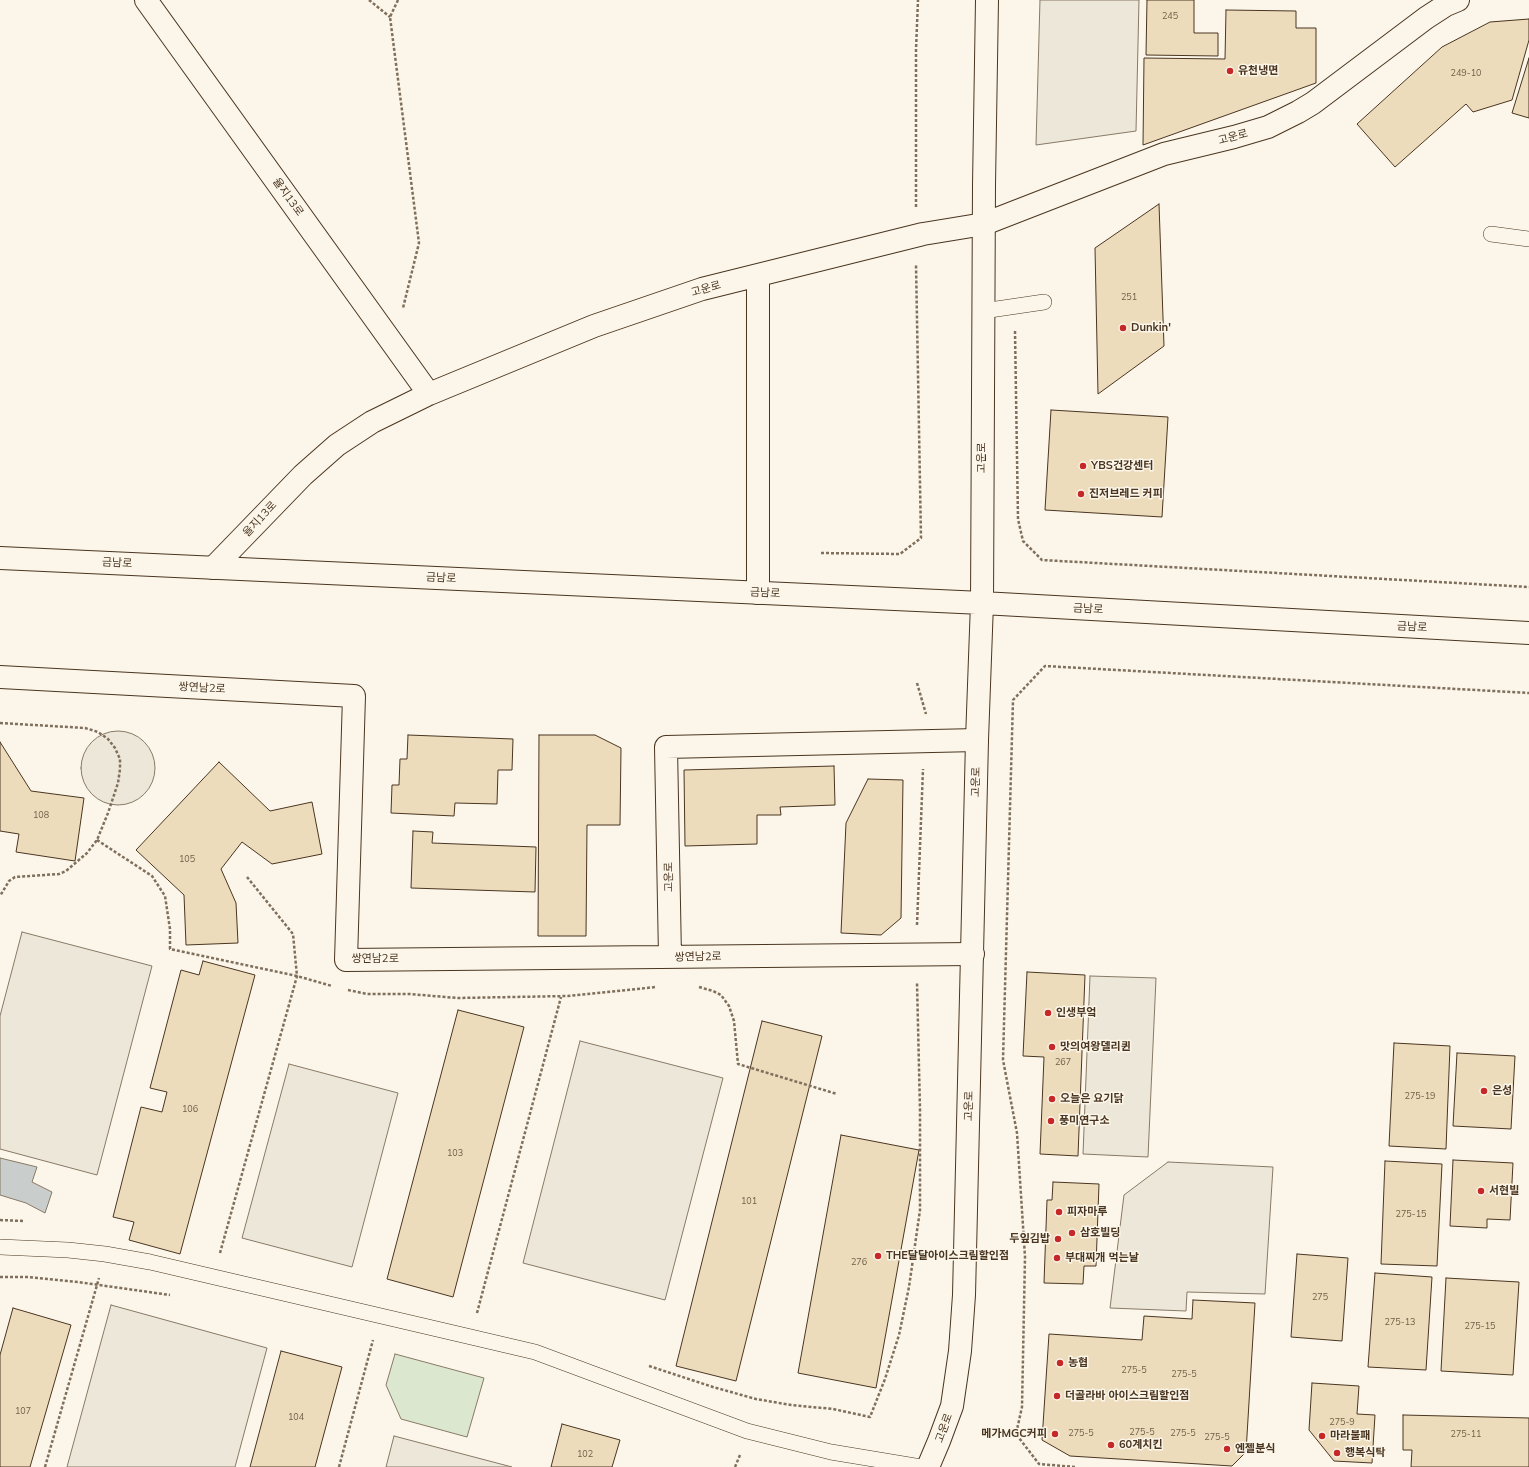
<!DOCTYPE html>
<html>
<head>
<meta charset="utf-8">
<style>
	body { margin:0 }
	canvas { display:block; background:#fbf6e9 }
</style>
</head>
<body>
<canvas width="1529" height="1467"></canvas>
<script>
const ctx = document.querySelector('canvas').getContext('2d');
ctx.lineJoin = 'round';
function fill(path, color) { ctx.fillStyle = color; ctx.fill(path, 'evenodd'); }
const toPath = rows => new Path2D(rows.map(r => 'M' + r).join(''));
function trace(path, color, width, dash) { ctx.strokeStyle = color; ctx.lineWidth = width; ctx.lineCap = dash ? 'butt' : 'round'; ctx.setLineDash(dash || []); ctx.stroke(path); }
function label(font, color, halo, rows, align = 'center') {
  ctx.font = font + ' Mulish,"Noto Sans KR",sans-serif'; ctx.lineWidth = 3; ctx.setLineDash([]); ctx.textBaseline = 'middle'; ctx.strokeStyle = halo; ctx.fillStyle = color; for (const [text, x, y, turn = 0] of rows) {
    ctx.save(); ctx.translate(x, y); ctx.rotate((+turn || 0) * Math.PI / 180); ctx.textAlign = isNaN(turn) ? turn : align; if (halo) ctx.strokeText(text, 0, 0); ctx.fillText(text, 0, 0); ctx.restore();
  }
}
const green = toPath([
	[395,1354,484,1378,467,1437,401,1419,386,1385,395,1354]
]);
fill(green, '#dce7d0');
trace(green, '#887966', 1);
const parking = toPath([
	[1040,0,1139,0,1136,131,1036,145,1040,0],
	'81 768a37 37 0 1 1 74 0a37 37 0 1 1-74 0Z',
	[22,932,152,966,97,1175,0,1149,0,1016,22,932],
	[1090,976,1156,978,1148,1157,1083,1154,1090,976],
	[580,1041,723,1078,665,1300,523,1263,580,1041],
	[289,1064,398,1093,352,1267,242,1238,289,1064],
	[1168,1162,1273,1167,1265,1294,1187,1292,1186,1311,1110,1308,1124,1195,1168,1162],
	[111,1305,267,1348,235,1467,67,1467,111,1305],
	[394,1436,512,1467,386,1467,394,1436]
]);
fill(parking, '#ede7d9');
trace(parking, '#887966', 1);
const water = toPath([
	[0,1158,37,1167,32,1182,52,1192,45,1213,26,1203,0,1195,0,1158]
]);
fill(water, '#c9cecd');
trace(water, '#887966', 1);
const building = toPath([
	[1147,0,1194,0,1194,33,1218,33,1218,56,1146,55,1147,0],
	[1226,10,1296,11,1296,28,1316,28,1316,83,1143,145,1144,58,1225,59,1226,10],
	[1529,19,1529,40,1512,100,1473,112,1466,104,1395,167,1357,124,1442,47,1490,22,1529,19],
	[1529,58,1529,118,1512,113,1529,58],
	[1159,204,1164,346,1098,394,1095,248,1159,204],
	[1051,410,1168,417,1162,517,1045,510,1051,410],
	[408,735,513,739,512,770,498,770,497,804,455,803,454,816,391,813,392,785,399,785,400,759,407,759,408,735],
	[539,735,595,735,621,748,620,825,587,825,586,936,538,936,539,735],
	[0,742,31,791,84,798,75,861,16,852,19,834,0,831,0,742],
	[219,762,270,811,312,802,322,854,272,864,242,842,221,869,236,903,238,943,186,945,184,895,136,850,219,762],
	[834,766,835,805,780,807,781,815,757,815,757,844,685,846,684,770,834,766],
	[868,779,903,780,901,918,881,935,841,933,846,823,868,779],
	[413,831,433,832,432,843,536,847,535,892,411,888,413,831],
	[203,961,255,975,180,1254,129,1240,134,1222,113,1217,141,1107,162,1112,167,1092,150,1088,181,970,199,975,203,961],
	[1027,972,1085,975,1078,1156,1040,1154,1044,1057,1023,1056,1027,972],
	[458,1010,524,1027,453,1297,387,1279,458,1010],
	[762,1021,822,1036,736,1381,676,1366,762,1021],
	[1394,1043,1450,1046,1446,1149,1389,1146,1394,1043],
	[1457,1053,1515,1056,1511,1129,1453,1126,1457,1053],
	[841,1135,919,1150,876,1388,798,1373,841,1135],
	[1453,1160,1513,1163,1510,1220,1487,1219,1487,1228,1450,1226,1453,1160],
	[1385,1161,1442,1164,1437,1266,1381,1264,1385,1161],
	[1053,1182,1099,1184,1096,1266,1084,1266,1083,1284,1044,1283,1047,1200,1052,1200,1053,1182],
	[1297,1254,1348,1258,1342,1341,1291,1337,1297,1254],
	[1375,1273,1432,1277,1426,1370,1368,1367,1375,1273],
	[1446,1278,1519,1282,1513,1375,1441,1371,1446,1278],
	[1193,1300,1255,1303,1246,1452,1232,1466,1070,1456,1042,1440,1049,1334,1142,1340,1144,1316,1192,1319,1193,1300],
	[13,1308,71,1325,30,1467,0,1467,0,1355,13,1308],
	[281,1351,342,1367,315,1467,250,1467,281,1351],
	[1312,1383,1359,1386,1357,1414,1375,1415,1372,1463,1334,1461,1309,1430,1312,1383],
	[1403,1415,1529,1418,1529,1467,1411,1467,1412,1450,1403,1450,1403,1415],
	[562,1424,620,1440,612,1467,551,1467,562,1424]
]);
fill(building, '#ecdcbc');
trace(building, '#4a3520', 1);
const service = toPath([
	[1491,234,1529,239],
	[983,311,1044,302],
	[0,1247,68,1250,105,1254,150,1262,471,1337,535,1352,747,1431,831,1452,921,1467]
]);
const minor = toPath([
	[146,0,429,394],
	[213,568,303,475,337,445,372,422,429,394,594,326,702,289,923,234,984,224,1164,154,1234,137,1268,127,1298,112,1313,103,1426,18,1446,5,1458,0],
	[758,593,758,275],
	[0,677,354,696,346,960,973,954],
	[670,957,666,747,977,740]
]);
const tertiary = toPath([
	[0,558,982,603,1529,633],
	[928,1467,939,1441,952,1406,960,1351,964,1295,977,740,982,603,984,185,987,0]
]);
trace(service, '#4a3520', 16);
trace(minor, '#4a3520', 24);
trace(tertiary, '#4a3520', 24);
trace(toPath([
	[369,0,390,17],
	[398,0,390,17,419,243,403,308],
	[916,207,916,50,918,0],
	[1015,331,1018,519,1023,541,1042,560,1529,587],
	[821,553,900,554,921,538,916,264],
	[917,683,926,714],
	[0,723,85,728,98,732,108,739,115,748,120,759,120,769,118,783,108,813,97,840,87,853,66,871,59,874,15,877,9,881,0,896],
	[97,840,152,876,165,896,170,929,170,949,297,976,332,986],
	[917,925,923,769],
	[699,987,713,991,721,995,729,1006,734,1021,738,1064,837,1094],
	[348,990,367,994,410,994,457,998,568,996,656,987],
	[0,1220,23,1221],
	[220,1253,297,976,293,934,247,877],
	[0,1277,28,1277,78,1282,170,1295],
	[477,1313,561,997],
	[649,1366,713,1387,756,1399,791,1405,833,1409,870,1417,885,1379,899,1335,909,1287,920,1210,920,1110,917,982],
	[45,1467,99,1278],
	[339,1467,373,1340],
	[735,1467,740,1455],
	[1075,1467,1039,1464,1016,1434,1022,1407,1025,1257,1017,1133,1003,1060,1013,700,1045,666,1529,693]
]), '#7f6f5c', 2.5, [3, 2]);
trace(service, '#fbf6e9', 15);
trace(minor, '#fbf6e9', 22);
trace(tertiary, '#fbf6e9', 22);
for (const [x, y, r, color] of [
	[1230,71,4,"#c62828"],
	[1123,328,4,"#c62828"],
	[1083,466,4,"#c62828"],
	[1081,494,4,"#c62828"],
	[1048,1013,4,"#c62828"],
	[1052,1047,4,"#c62828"],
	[1484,1091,4,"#c62828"],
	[1052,1099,4,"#c62828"],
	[1051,1121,4,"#c62828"],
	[1481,1191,4,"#c62828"],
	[1059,1212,4,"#c62828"],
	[1072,1233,4,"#c62828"],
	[1058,1239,4,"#c62828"],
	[878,1256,4,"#c62828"],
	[1057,1258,4,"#c62828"],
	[1060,1363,4,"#c62828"],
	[1057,1396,4,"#c62828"],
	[1055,1434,4,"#c62828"],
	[1322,1436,4,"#c62828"],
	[1111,1445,4,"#c62828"],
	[1227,1449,4,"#c62828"],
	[1337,1453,4,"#c62828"]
]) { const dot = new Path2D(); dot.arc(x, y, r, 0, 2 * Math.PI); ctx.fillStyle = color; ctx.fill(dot); trace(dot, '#fbf6e9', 1.5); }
label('9px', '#725f47', null, [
	["245",1170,16],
	["249-10",1466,73],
	["251",1129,297],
	["108",41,815],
	["105",187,859],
	["267",1063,1062],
	["275-19",1420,1096],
	["106",190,1109],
	["103",455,1153],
	["101",749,1201],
	["275-15",1411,1214],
	["276",859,1262],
	["275",1320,1297],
	["275-13",1400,1322],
	["275-15",1480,1326],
	["275-5",1134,1370],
	["275-5",1184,1374],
	["107",23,1411],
	["104",296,1417],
	["275-9",1342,1422],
	["275-5",1142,1432],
	["275-5",1081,1433],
	["275-5",1183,1433],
	["275-11",1466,1434],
	["275-5",1217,1437],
	["102",585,1454]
]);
label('bold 11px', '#4a3520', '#fbf6e9', [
	["유천냉면",1238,71],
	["Dunkin'",1131,328],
	["YBS건강센터",1091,466],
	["진저브레드 커피",1089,494],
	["인생부엌",1056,1013],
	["맛의여왕델리퀸",1060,1047],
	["은성",1492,1091],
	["오늘은 요기닭",1060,1099],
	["풍미연구소",1059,1121],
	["서현빌",1489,1191],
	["피자마루",1067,1212],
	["삼호빌딩",1080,1233],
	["두잎김밥",1050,1239,"right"],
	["THE달달아이스크림할인점",886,1256],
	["부대찌개 먹는날",1065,1258],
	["농협",1068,1363],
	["더골라바 아이스크림할인점",1065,1396],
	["메가MGC커피",1047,1434,"right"],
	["마라불패",1330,1436],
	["60계치킨",1119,1445],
	["엔젤분식",1235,1449],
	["행복식탁",1345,1453]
], 'left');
label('11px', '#4a3520', '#fbf6e9', [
	["고운로",1233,137,-15],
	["율지13로",288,197,54],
	["고운로",706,289,-16],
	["고운로",982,458,-90],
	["율지13로",260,519,-47],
	["금남로",117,563,3],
	["금남로",441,578,3],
	["금남로",765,593,3],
	["금남로",1088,609,3],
	["금남로",1412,627,3],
	["쌍연남2로",202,688,3],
	["고운로",976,782,-89],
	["고운로",669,877,-91],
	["쌍연남2로",698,957,-1],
	["쌍연남2로",375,959],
	["고운로",969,1106,-89],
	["고운로",944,1428,-70]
]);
</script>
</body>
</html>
